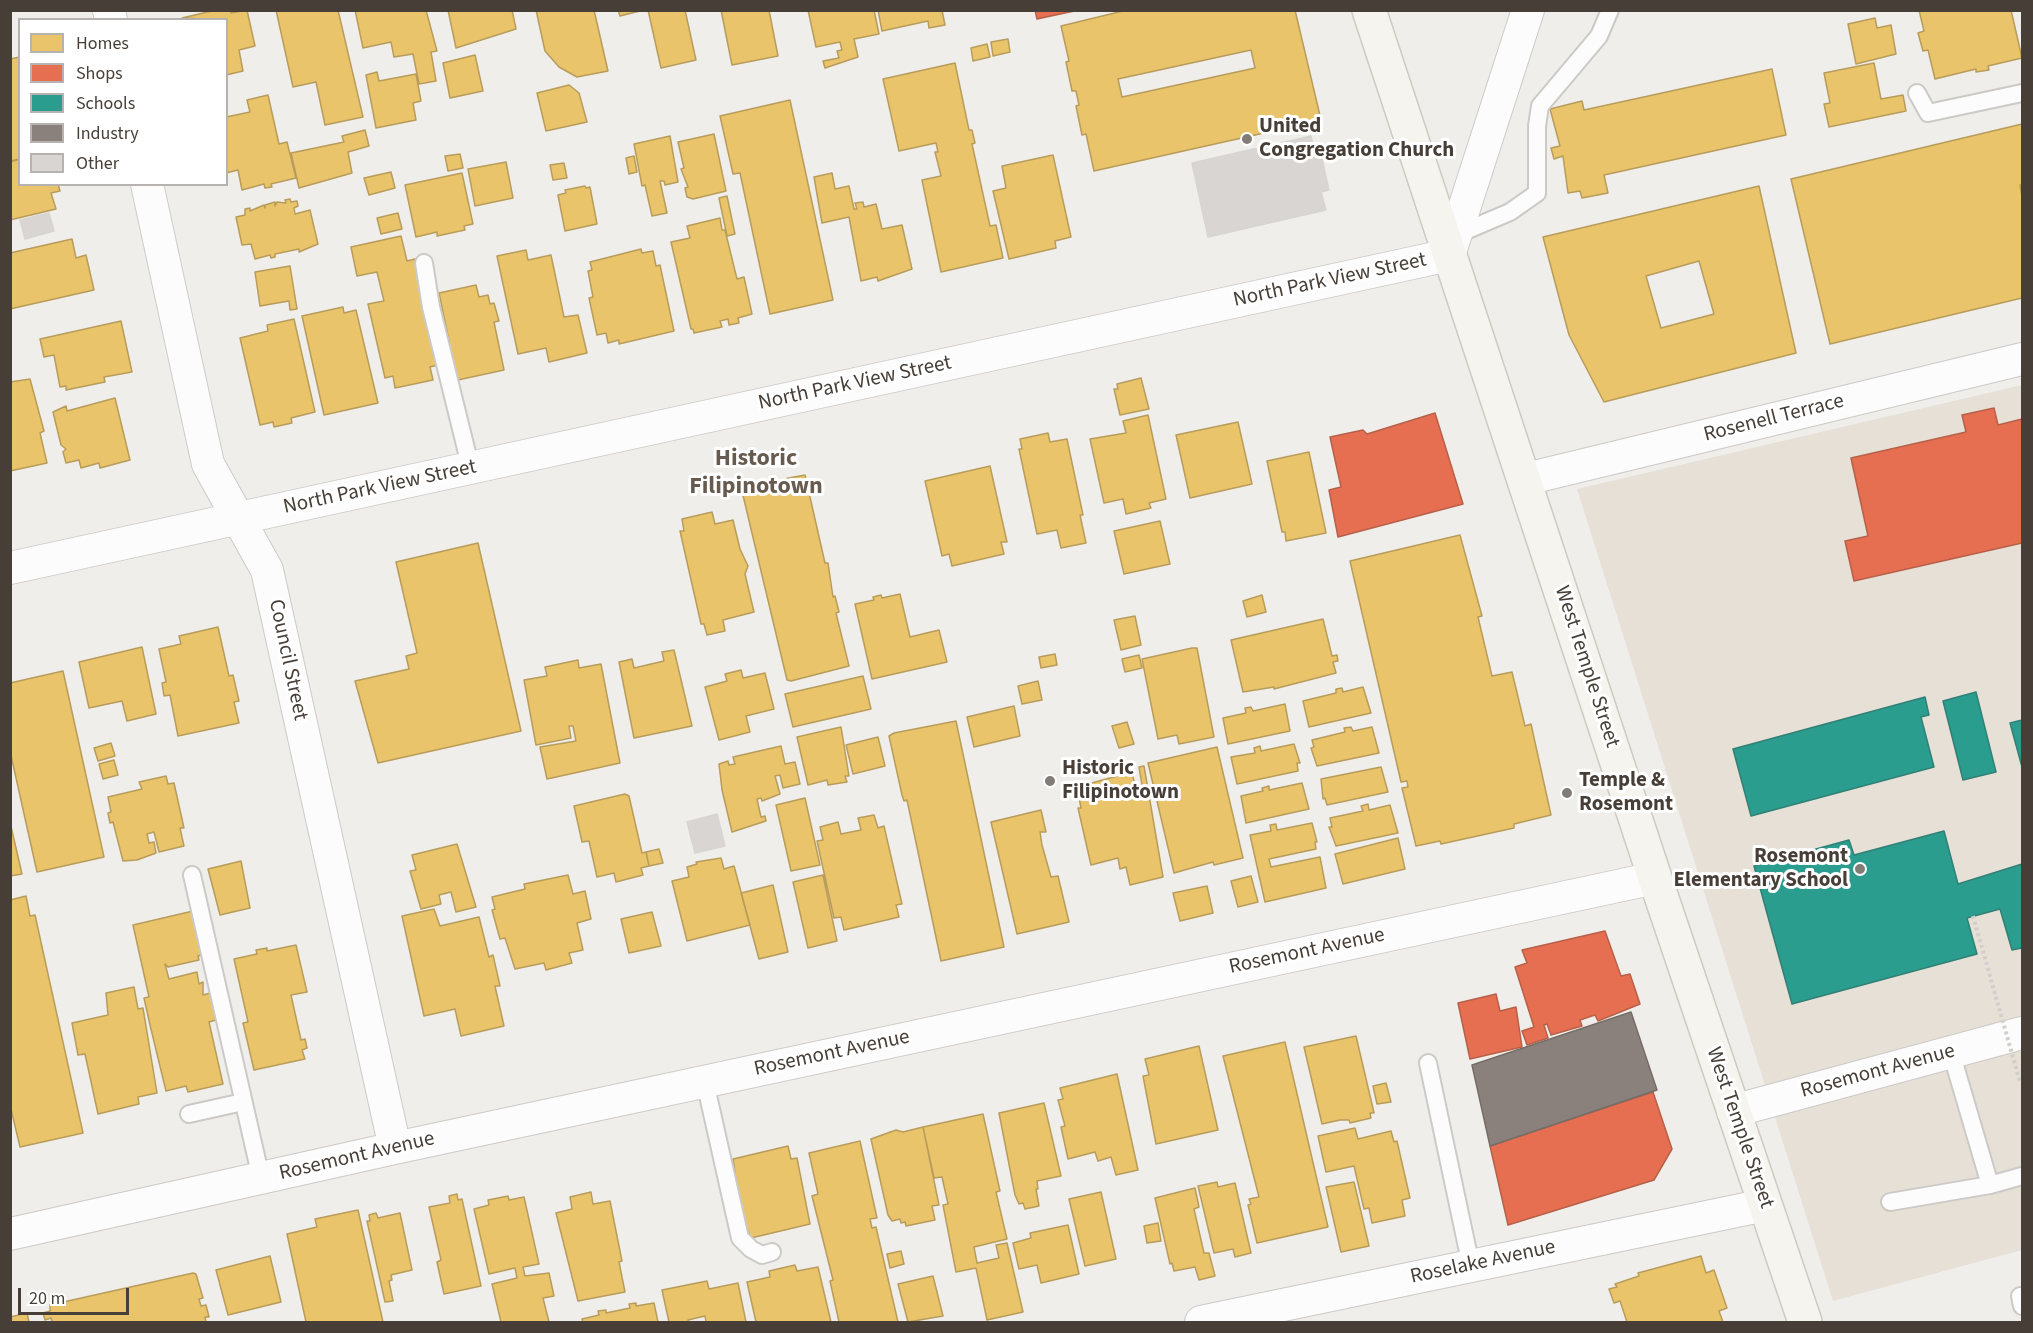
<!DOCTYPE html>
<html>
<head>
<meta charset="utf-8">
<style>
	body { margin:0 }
	#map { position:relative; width:2033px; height:1333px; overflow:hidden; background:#f0eeeb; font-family:"Source Sans 3",sans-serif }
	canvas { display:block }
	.frame { position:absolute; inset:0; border:12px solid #463e37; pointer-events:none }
	.legend { position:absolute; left:18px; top:18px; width:210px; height:168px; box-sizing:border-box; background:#fff; border:2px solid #b5b2af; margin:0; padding:8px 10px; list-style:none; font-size:18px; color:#463e37 }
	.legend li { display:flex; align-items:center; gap:12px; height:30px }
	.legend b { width:30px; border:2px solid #b5b2af }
	.scale { position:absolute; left:18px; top:1288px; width:111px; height:27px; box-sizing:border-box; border:3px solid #463e37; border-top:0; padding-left:8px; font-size:18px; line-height:21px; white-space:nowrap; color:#463e37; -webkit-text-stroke:4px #fff; paint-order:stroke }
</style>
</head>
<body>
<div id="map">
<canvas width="2033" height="1333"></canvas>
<div class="frame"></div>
<ul class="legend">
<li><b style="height:16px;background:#e9c46a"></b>Homes</li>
<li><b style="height:16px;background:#e76f51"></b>Shops</li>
<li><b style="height:16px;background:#2a9d8f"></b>Schools</li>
<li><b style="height:16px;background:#8a817c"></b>Industry</li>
<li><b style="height:16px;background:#d8d5d2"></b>Other</li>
</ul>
<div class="scale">20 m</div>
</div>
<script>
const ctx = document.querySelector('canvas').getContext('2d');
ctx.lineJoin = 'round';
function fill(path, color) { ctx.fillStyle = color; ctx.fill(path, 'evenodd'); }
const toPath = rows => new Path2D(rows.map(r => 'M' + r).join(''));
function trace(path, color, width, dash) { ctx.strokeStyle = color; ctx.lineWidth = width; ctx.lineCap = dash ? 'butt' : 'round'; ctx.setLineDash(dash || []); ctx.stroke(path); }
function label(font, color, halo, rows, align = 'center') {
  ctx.font = font + ' "Source Sans 3",sans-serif'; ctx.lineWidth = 6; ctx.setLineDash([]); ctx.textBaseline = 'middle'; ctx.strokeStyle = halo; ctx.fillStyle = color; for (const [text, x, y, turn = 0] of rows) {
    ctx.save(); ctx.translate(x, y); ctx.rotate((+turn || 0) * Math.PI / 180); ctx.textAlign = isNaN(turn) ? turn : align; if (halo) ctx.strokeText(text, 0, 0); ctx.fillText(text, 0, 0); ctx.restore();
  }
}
fill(toPath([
	[2022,385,2022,1250,1833,1301,1577,489]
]), '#e6e0d7');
const homes = toPath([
	[216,10,230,10,231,13,247,10,255,46,239,50,243,71,226,75,226,20,182,18,216,10],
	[276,10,338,10,363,117,325,125,316,82,293,87,276,10],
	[355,10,426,10,437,51,431,52,436,81,419,84,413,54,394,57,391,42,363,48,355,10],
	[448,10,512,10,516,29,456,48,448,10],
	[536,10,594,10,608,71,577,77,559,67,545,51,536,10],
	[618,10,644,10,620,16,618,10],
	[648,10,685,10,696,60,661,68,648,10],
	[721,10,769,10,778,56,732,65,721,10],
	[808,10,874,10,879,34,854,39,858,57,825,68,823,61,839,58,837,51,842,50,840,42,816,47,808,10],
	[878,10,942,10,945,25,929,28,928,21,882,31,878,10],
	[1127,10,1295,10,1322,124,1283,133,1282,129,1094,171,1086,134,1082,135,1076,106,1079,105,1076,91,1072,91,1066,62,1069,61,1061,26,1127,10],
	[1251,50,1255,68,1122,97,1118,79,1251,50],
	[1919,10,2011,10,2022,58,1988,66,1989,70,1976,72,1976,69,1935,79,1928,50,1923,51,1918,33,1924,31,1919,10],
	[1875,18,1877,28,1891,25,1896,54,1856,64,1848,24,1875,18],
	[1008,39,1010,52,993,56,991,42,1008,39],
	[987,44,990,57,973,61,971,48,987,44],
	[475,55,483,91,450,98,443,63,475,55],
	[20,57,20,159,10,161,10,59,20,57],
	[955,63,969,130,972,130,975,143,972,144,990,226,996,225,1003,258,941,272,922,180,941,176,935,152,938,152,936,143,899,151,883,79,955,63],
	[1874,63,1881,99,1903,95,1906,111,1829,127,1824,104,1830,103,1824,73,1874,63],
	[1772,69,1786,135,1604,175,1608,193,1582,198,1580,191,1568,193,1563,156,1554,159,1551,148,1560,146,1550,109,1582,101,1584,110,1772,69],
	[377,72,379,81,416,74,421,101,413,103,416,120,376,128,366,75,377,72],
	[569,85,579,93,587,122,546,131,537,93,569,85],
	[268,95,279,144,287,142,296,178,271,184,272,187,265,188,264,184,242,190,238,170,226,173,226,117,250,112,247,100,268,95],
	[790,100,833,300,770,314,740,173,733,174,720,116,790,100],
	[2022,124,2022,184,2020,185,2022,197,2022,298,1830,344,1791,179,2022,124],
	[365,130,369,146,348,152,352,173,299,188,291,153,344,142,342,136,365,130],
	[714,134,726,191,693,199,687,197,685,188,688,187,681,169,684,168,678,142,714,134],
	[670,136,678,182,665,185,664,181,660,181,667,213,652,216,645,185,642,186,634,144,670,136],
	[460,154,463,168,448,171,445,156,460,154],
	[1053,155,1071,237,1055,241,1056,248,1009,259,993,191,1006,188,1002,166,1053,155],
	[634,156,637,172,629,174,626,158,634,156],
	[20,159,20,184,58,184,60,191,51,193,56,209,10,220,10,162,20,159],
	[506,162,513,198,475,206,468,169,506,162],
	[564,163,567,178,553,180,550,165,564,163],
	[391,172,395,188,369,195,364,178,391,172],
	[462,173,473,224,464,226,465,230,437,236,437,232,416,237,405,185,462,173],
	[832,173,835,189,849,186,854,209,857,209,855,203,863,202,864,207,876,204,882,229,902,225,912,269,878,281,877,277,861,281,849,217,822,223,814,177,832,173],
	[585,186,586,188,590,187,597,224,565,231,558,195,566,193,565,190,585,186],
	[1759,186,1796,353,1604,402,1569,335,1543,237,1759,186],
	[1699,261,1714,314,1661,328,1646,276,1699,261],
	[727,196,735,234,727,236,719,198,727,196],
	[290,199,291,202,297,201,298,206,294,208,295,214,310,210,318,244,299,252,299,249,275,254,275,257,271,258,270,255,255,259,251,244,242,245,236,217,245,215,245,209,250,208,250,211,264,205,265,208,265,205,275,202,275,206,277,202,286,203,285,200,290,199],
	[398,213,402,229,381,234,377,218,398,213],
	[720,218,722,230,725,230,737,279,744,277,752,314,738,318,739,323,729,325,728,319,720,321,722,327,694,333,693,329,691,329,671,242,690,238,687,226,720,218],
	[401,236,407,261,415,259,438,365,430,367,433,380,395,388,393,376,385,378,368,304,384,301,377,272,357,276,351,247,401,236],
	[72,239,76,258,86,255,94,290,10,309,10,253,72,239],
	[641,249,642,253,653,251,656,266,660,265,674,331,619,344,619,340,608,343,606,333,597,335,589,298,593,297,588,271,592,270,590,262,641,249],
	[526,250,528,260,551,255,564,317,578,315,587,353,549,362,546,348,518,354,497,256,526,250],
	[290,266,297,309,290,310,289,301,260,306,255,272,290,266],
	[476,285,479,297,488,295,490,304,494,303,499,321,494,322,504,370,458,380,447,341,449,341,439,293,476,285],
	[343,307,344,313,356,310,378,403,324,415,302,316,343,307],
	[294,319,315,412,291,418,292,423,274,427,273,422,260,425,240,338,268,331,267,325,294,319],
	[121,321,132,372,104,377,105,382,66,390,66,386,60,387,54,355,44,357,40,339,121,321],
	[1141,378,1149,409,1120,415,1114,389,1118,389,1117,384,1141,378],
	[30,379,44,431,40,433,47,463,10,471,10,382,30,379],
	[115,398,130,460,100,468,99,463,81,468,79,460,66,463,63,452,66,449,61,445,53,412,66,406,67,411,115,398],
	[1148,415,1166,499,1149,503,1151,508,1126,514,1123,499,1104,503,1090,439,1126,433,1123,421,1148,415],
	[1238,422,1252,484,1190,498,1176,435,1238,422],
	[1048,433,1050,442,1067,439,1083,515,1080,515,1086,543,1061,548,1057,530,1037,534,1019,449,1022,449,1020,439,1048,433],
	[1309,452,1326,533,1286,541,1285,532,1282,532,1267,461,1309,452],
	[990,466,1007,542,1001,542,1004,554,952,566,949,554,942,556,925,481,990,466],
	[805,475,825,563,828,563,833,597,835,596,839,612,836,613,849,666,791,681,787,680,741,487,805,475],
	[712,512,715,524,733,520,740,549,748,566,745,574,754,612,723,620,725,631,707,635,704,624,701,624,680,531,684,531,682,519,712,512],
	[1160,521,1170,564,1124,574,1114,531,1160,521],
	[1460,535,1482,616,1478,617,1492,676,1512,672,1525,726,1531,724,1551,815,1514,824,1514,828,1441,844,1440,841,1416,846,1402,788,1408,787,1407,781,1401,782,1350,561,1460,535],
	[478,543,521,731,378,763,355,681,409,669,406,656,417,653,396,562,478,543],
	[900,594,910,637,939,630,947,662,872,679,855,604,874,600,873,597,881,595,882,598,900,594],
	[1262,595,1266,612,1247,617,1243,601,1262,595],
	[1135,616,1141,645,1121,650,1114,620,1135,616],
	[1323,619,1332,656,1337,655,1338,661,1333,662,1336,673,1274,689,1274,687,1243,692,1231,640,1323,619],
	[218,627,229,676,233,675,239,701,234,702,239,723,178,736,170,695,164,696,162,683,166,682,159,649,181,644,179,636,218,627],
	[142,647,156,714,127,721,122,701,89,708,79,662,142,647],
	[1192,648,1197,648,1214,737,1179,744,1177,735,1158,739,1142,659,1192,648],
	[674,650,692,726,634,738,619,662,632,659,634,668,664,661,662,652,674,650],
	[1055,654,1057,665,1041,668,1039,657,1055,654],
	[1139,655,1142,668,1125,672,1122,659,1139,655],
	[578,660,579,668,601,664,620,763,547,779,540,747,576,741,573,726,569,726,571,738,536,745,524,680,547,676,545,667,578,660],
	[741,670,743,678,765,673,774,709,746,716,750,732,719,740,705,687,727,681,725,674,741,670],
	[63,671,104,857,37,872,10,751,10,683,63,671],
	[863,676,871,709,793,727,785,694,863,676],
	[1038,681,1042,700,1022,704,1018,686,1038,681],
	[1363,687,1371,713,1309,727,1303,701,1336,693,1336,689,1342,688,1343,692,1363,687],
	[1285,704,1290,731,1228,744,1223,718,1246,713,1245,708,1251,707,1253,711,1285,704],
	[1014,706,1020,736,974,747,967,717,1014,706],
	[956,721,1004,947,941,961,907,800,904,801,902,795,889,736,894,733,956,721],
	[1127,722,1134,744,1119,748,1112,726,1127,722],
	[841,727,849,776,845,776,847,782,828,785,827,780,808,785,797,737,841,727],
	[1351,727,1353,731,1372,727,1379,753,1317,766,1311,748,1314,747,1312,740,1345,732,1344,728,1351,727],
	[878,737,885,766,853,774,846,745,878,737],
	[111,743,115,756,98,761,94,748,111,743],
	[1294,744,1300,763,1297,763,1298,771,1237,784,1231,757,1255,753,1254,748,1260,746,1261,751,1294,744],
	[781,746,785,764,795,762,800,784,783,788,780,775,775,776,780,794,762,801,761,798,757,799,761,817,765,816,766,821,732,832,722,790,719,764,728,761,729,765,735,764,733,757,781,746],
	[1217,747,1243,858,1214,865,1213,862,1174,873,1148,763,1217,747],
	[114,760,118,775,103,779,99,764,114,760],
	[1144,766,1163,877,1130,885,1126,867,1120,869,1118,858,1091,865,1078,808,1081,808,1077,787,1132,772,1135,786,1142,785,1139,767,1144,766],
	[1381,767,1388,792,1327,805,1325,798,1323,799,1321,779,1381,767],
	[166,776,168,784,174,783,184,828,180,828,184,846,159,852,154,832,147,834,149,843,154,842,156,853,137,860,123,861,113,822,110,823,108,813,111,812,108,797,142,789,139,782,166,776],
	[1302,783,1309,809,1246,823,1241,796,1263,791,1262,788,1269,786,1269,790,1302,783],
	[625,794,629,796,642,853,646,852,649,866,641,868,643,875,616,882,614,873,597,877,589,841,582,842,574,806,625,794],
	[805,798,820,865,791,871,776,805,805,798],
	[1368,804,1369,810,1390,805,1398,833,1336,846,1329,827,1332,827,1330,818,1363,811,1361,806,1368,804],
	[1041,810,1046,832,1040,832,1042,845,1051,877,1058,876,1069,922,1017,934,991,822,1041,810],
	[874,815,878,828,884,826,902,904,896,905,899,917,844,930,841,917,834,918,817,841,823,840,820,827,838,822,841,834,861,830,858,818,874,815],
	[10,822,22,874,10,876,10,822],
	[1312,823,1317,842,1315,842,1316,849,1269,859,1271,867,1320,857,1326,888,1265,902,1250,835,1271,831,1270,825,1276,824,1277,830,1312,823],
	[1398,838,1405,869,1343,884,1335,854,1398,838],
	[457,844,476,907,456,912,451,892,439,895,441,904,421,909,410,871,416,870,412,855,457,844],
	[659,849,663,863,649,866,646,852,659,849],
	[721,858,724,869,734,866,750,925,687,941,672,881,689,877,687,867,697,864,696,862,721,858],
	[241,861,250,908,220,915,208,869,241,861],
	[568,875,573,894,585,891,591,919,577,923,583,950,569,953,572,963,546,970,544,963,515,969,505,938,500,939,492,910,495,909,492,897,525,889,524,884,568,875],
	[823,875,837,941,808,948,793,882,823,875],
	[1251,876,1258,902,1238,907,1231,881,1251,876],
	[773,885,788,952,759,959,741,893,773,885],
	[1207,886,1213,913,1180,921,1173,893,1207,886],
	[26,896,30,916,35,915,83,1133,20,1147,10,1105,10,900,26,896],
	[434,909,440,926,479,917,489,957,493,955,500,986,495,986,504,1026,461,1036,455,1009,424,1016,402,916,434,909],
	[193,911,203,955,198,956,199,960,168,967,165,964,169,979,197,972,199,984,203,982,203,995,210,993,216,1020,209,1022,223,1084,188,1092,186,1086,166,1091,150,1025,144,998,149,997,133,925,193,911],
	[652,912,661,946,629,953,621,919,652,912],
	[296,945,307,992,291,995,301,1040,305,1039,307,1048,302,1050,305,1059,254,1070,243,1023,248,1022,234,959,257,954,256,950,267,948,267,951,296,945],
	[134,987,138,1009,143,1008,157,1093,138,1097,139,1104,98,1114,85,1054,78,1055,72,1023,108,1015,106,993,134,987],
	[1356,1036,1374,1113,1370,1113,1371,1118,1350,1123,1349,1120,1340,1120,1322,1124,1304,1047,1356,1036],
	[1285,1042,1328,1227,1257,1243,1248,1205,1251,1204,1249,1199,1259,1197,1223,1056,1285,1042],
	[1199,1046,1218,1130,1156,1144,1143,1076,1149,1075,1145,1059,1199,1046],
	[1117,1074,1138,1170,1116,1175,1111,1157,1098,1161,1095,1152,1068,1159,1061,1127,1065,1126,1058,1100,1063,1099,1060,1088,1117,1074],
	[1386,1083,1391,1102,1377,1104,1373,1086,1386,1083],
	[1044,1103,1061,1176,1037,1181,1038,1189,1036,1189,1039,1206,1025,1209,1023,1203,1019,1204,1015,1195,999,1113,1044,1103],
	[983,1114,1000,1191,996,1192,1007,1239,974,1247,977,1263,999,1258,996,1245,1007,1243,1023,1312,987,1320,976,1268,956,1272,943,1205,948,1204,942,1177,934,1178,923,1127,983,1114],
	[923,1127,939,1205,932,1206,935,1220,906,1226,905,1222,901,1223,900,1219,892,1221,888,1215,871,1139,896,1130,903,1132,923,1127],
	[1355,1128,1358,1139,1391,1131,1394,1142,1397,1141,1410,1198,1402,1200,1405,1216,1372,1223,1369,1208,1364,1209,1354,1166,1326,1172,1318,1136,1355,1128],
	[860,1141,877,1218,870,1219,872,1228,876,1227,898,1322,839,1322,830,1281,833,1280,812,1196,818,1194,809,1153,860,1141],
	[788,1146,791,1159,797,1158,810,1224,751,1238,741,1215,733,1159,788,1146],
	[1217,1182,1218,1187,1235,1183,1251,1253,1235,1257,1233,1249,1214,1253,1198,1186,1217,1182],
	[1354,1182,1369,1246,1341,1252,1326,1187,1354,1182],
	[1195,1188,1199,1207,1194,1209,1204,1253,1209,1253,1215,1276,1199,1280,1195,1267,1174,1271,1172,1263,1170,1264,1155,1198,1195,1188],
	[591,1192,593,1204,610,1201,622,1261,619,1262,625,1292,578,1301,556,1213,572,1209,570,1197,591,1192],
	[1101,1192,1116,1259,1085,1266,1069,1199,1101,1192],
	[457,1194,458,1200,462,1199,481,1286,444,1294,437,1262,441,1260,429,1207,450,1203,449,1196,457,1194],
	[508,1196,509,1200,524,1197,539,1264,523,1267,525,1276,549,1273,554,1296,543,1298,549,1322,501,1322,492,1284,517,1278,515,1268,489,1274,474,1209,489,1205,488,1200,508,1196],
	[358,1210,383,1322,306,1322,287,1234,317,1227,315,1219,358,1210],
	[376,1213,378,1218,400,1213,412,1270,391,1275,392,1280,389,1281,393,1301,385,1302,367,1221,370,1221,369,1215,376,1213],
	[1158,1223,1161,1241,1147,1243,1144,1226,1158,1223],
	[1068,1225,1079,1274,1041,1283,1037,1265,1019,1269,1013,1243,1031,1238,1030,1233,1068,1225],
	[901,1251,904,1264,890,1268,887,1254,901,1251],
	[270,1256,281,1302,228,1315,216,1270,270,1256],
	[1701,1256,1706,1273,1714,1270,1727,1308,1719,1311,1723,1322,1627,1322,1620,1301,1614,1303,1609,1289,1617,1287,1615,1284,1639,1276,1638,1273,1701,1256],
	[795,1265,797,1271,818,1267,831,1322,756,1322,747,1282,770,1277,769,1271,795,1265],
	[193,1273,196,1274,203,1298,199,1299,201,1306,206,1305,209,1317,205,1317,206,1322,52,1322,51,1318,45,1320,43,1313,50,1311,50,1305,193,1273],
	[933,1276,943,1316,908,1322,898,1284,933,1276],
	[707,1281,709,1289,738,1283,746,1322,706,1322,705,1316,688,1320,689,1322,669,1322,662,1290,707,1281],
	[636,1303,636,1306,654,1303,658,1322,583,1322,582,1319,599,1315,598,1311,606,1310,606,1313,630,1308,629,1304,636,1303],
	[27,1313,29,1322,10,1322,10,1317,27,1313]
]);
fill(homes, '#e9c46a');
trace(homes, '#b89c5b', 1.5);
const shops = toPath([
	[1035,10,1079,10,1037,19,1035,10],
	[1994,408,1998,425,2022,419,2022,543,1854,581,1845,541,1868,536,1851,458,1966,432,1962,415,1994,408],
	[1435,413,1463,504,1338,537,1329,490,1341,487,1330,437,1363,430,1367,434,1435,413],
	[1605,931,1621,976,1630,974,1640,1004,1598,1021,1595,1015,1580,1020,1582,1026,1551,1035,1547,1024,1544,1025,1548,1038,1527,1045,1522,1031,1534,1027,1515,967,1527,963,1522,950,1605,931],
	[1496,994,1500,1011,1516,1007,1522,1047,1470,1059,1458,1003,1496,994],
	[1653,1092,1672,1149,1654,1180,1508,1225,1490,1146,1653,1092]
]);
fill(shops, '#e76f51');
trace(shops, '#b76049', 1.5);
const schools = toPath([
	[1976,692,1996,772,1963,780,1943,701,1976,692],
	[1925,697,1929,715,1921,717,1934,767,1751,816,1733,749,1925,697],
	[2022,720,2022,767,2010,723,2022,720],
	[1944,831,1958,884,2022,864,2022,948,2012,950,2000,909,1967,918,1977,954,1792,1004,1754,866,1849,840,1854,855,1944,831]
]);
fill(schools, '#2a9d8f');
trace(schools, '#328075', 1.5);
const industry = toPath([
	[1631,1012,1657,1090,1490,1146,1472,1065,1631,1012]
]);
fill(industry, '#8a817c');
trace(industry, '#766d67', 1.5);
const building = toPath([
	[1311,136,1315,155,1321,154,1329,190,1321,192,1326,210,1208,237,1192,163,1311,136],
	[49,213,54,231,25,239,20,220,49,213],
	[717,814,725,846,695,853,687,822,717,814]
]);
fill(building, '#d8d5d2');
trace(building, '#d8d5d1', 1.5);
const service = toPath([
	[1917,93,1928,113,2022,93],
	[1456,235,1510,212,1537,193,1537,126,1540,106,1599,36,1610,10],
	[424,263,431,307,471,469],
	[192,875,261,1178],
	[1951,1052,1990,1185,2022,1176],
	[1428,1063,1471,1266],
	[705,1082,740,1238,751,1249,762,1255,772,1252],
	[189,1114,243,1102],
	[1890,1202,1990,1185],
	[2020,1296,2022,1306]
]);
const minor = toPath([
	[109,10,111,20],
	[147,184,208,464,267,570,395,1148],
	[1526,479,2022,359],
	[10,568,1449,255,1528,10],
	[1733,1111,2022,1033],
	[10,1234,395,1148,1655,878],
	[1201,1322,1765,1205]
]);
const secondary = toPath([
	[1369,10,1655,878,1805,1322]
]);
trace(service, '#cccac7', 20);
trace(minor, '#cccac7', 34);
trace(secondary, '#cecac2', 36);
trace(service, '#fdfcfc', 16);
trace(minor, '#fdfcfc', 32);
trace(secondary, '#f6f4ef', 33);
trace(toPath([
	[1973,916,2020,1082,2022,1081]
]), '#d1cecb', 4, [3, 3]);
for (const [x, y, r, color] of [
	[1247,139,6,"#827c76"],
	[1050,781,6,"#827c76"],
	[1567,793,6,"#827c76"],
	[1860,869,6,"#827c76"]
]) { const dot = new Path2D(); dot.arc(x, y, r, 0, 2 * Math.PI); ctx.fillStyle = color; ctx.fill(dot); trace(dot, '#fff', 2); }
label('bold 21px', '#463e37', '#fff', [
	["United",1259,127],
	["Congregation Church",1259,151],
	["Historic",1062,769],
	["Filipinotown",1062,793],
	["Temple &",1579,781],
	["Rosemont",1579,805],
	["Rosemont",1848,857,"right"],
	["Elementary School",1848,881,"right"]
], 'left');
label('21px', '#463e37', '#fff', [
	["North Park View Street",1330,281,-12],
	["North Park View Street",855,384,-12],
	["Rosenell Terrace",1774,419,-14],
	["North Park View Street",380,488,-12],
	["Council Street",287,660,78],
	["West Temple Street",1586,667,72],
	["Rosemont Avenue",1307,952,-12],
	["Rosemont Avenue",832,1054,-12],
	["Rosemont Avenue",1878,1072,-15],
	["West Temple Street",1739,1128,71],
	["Rosemont Avenue",357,1157,-13],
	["Roselake Avenue",1483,1263,-12]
]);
label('bold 24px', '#675b4f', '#fff', [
	["Historic",756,460],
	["Filipinotown",756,488]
]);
</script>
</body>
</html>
